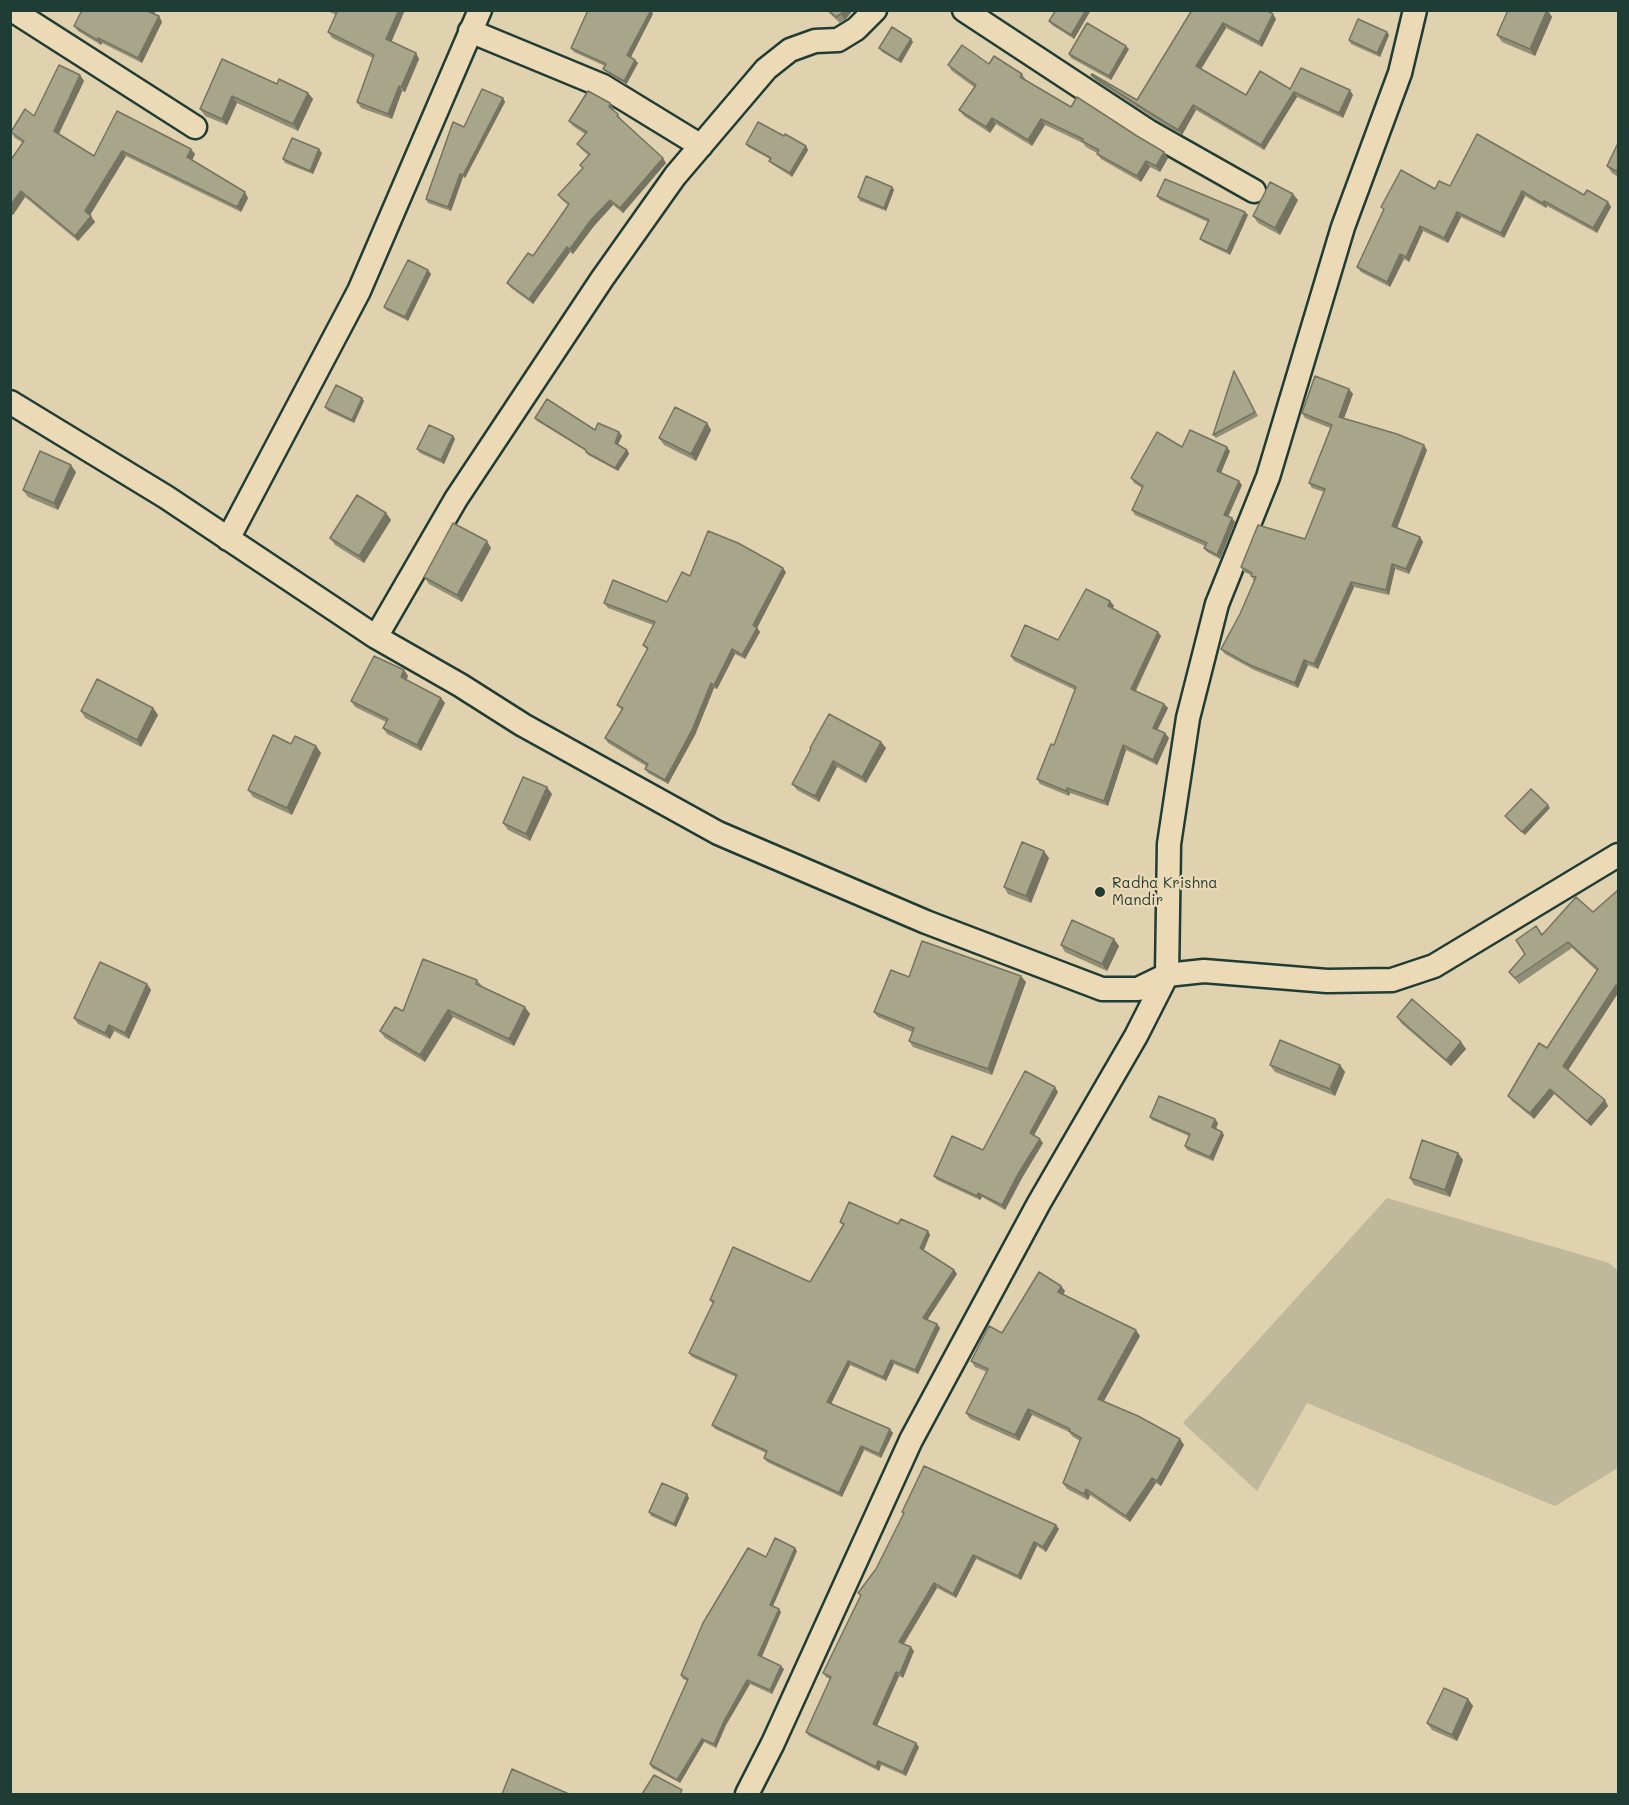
<!DOCTYPE html>
<html>
<head>
<meta charset="utf-8">
<style>
	body { margin:0 }
	#map { position:relative; width:1629px; height:1805px; overflow:hidden; background:#e0d1af; font-family:Mali,sans-serif }
	canvas { display:block }
	.frame { position:absolute; inset:0; border:12px solid #1f3d34; pointer-events:none }
</style>
</head>
<body>
<div id="map">
<canvas width="1629" height="1805"></canvas>
<div class="frame"></div>
</div>
<script>
const ctx = document.querySelector('canvas').getContext('2d');
ctx.lineJoin = 'round';
function fill(path, color) { ctx.fillStyle = color; ctx.fill(path, 'evenodd'); }
const toPath = rows => new Path2D(rows.map(r => 'M' + r).join(''));
function trace(path, color, width, dash) { ctx.strokeStyle = color; ctx.lineWidth = width; ctx.lineCap = dash ? 'butt' : 'round'; ctx.setLineDash(dash || []); ctx.stroke(path); }
function label(font, color, halo, rows, align = 'center') {
  ctx.font = font + ' Mali,sans-serif'; ctx.lineWidth = 4.5; ctx.setLineDash([]); ctx.textBaseline = 'middle'; ctx.strokeStyle = halo; ctx.fillStyle = color; for (const [text, x, y, turn = 0] of rows) {
    ctx.save(); ctx.translate(x, y); ctx.rotate((+turn || 0) * Math.PI / 180); ctx.textAlign = isNaN(turn) ? turn : align; if (halo) ctx.strokeText(text, 0, 0); ctx.fillText(text, 0, 0); ctx.restore();
  }
}
fill(toPath([
	[1387,1198,1609,1263,1618,1271,1618,1468,1555,1506,1307,1403,1257,1491,1183,1423]
]), '#bfb89b');
const minor = toPath([
	[12,10,195,127],
	[964,10,1148,131,1254,191],
	[470,31,603,86,701,146],
	[10,402,166,497,376,637,460,685,523,725,718,833,926,922,1102,989,1138,989,1167,975,1204,971,1327,981,1392,980,1434,966,1618,855],
	[228,539,359,291,480,10],
	[376,637,456,499,602,279,675,176,766,69,790,50,815,41,838,40,856,29,875,10],
	[747,1794,773,1743,911,1440,1039,1203,1136,1036,1167,975,1169,844,1188,718,1217,604,1268,477,1343,227,1400,73,1415,10]
]);
trace(minor, '#1f3d34', 27);
trace(minor, '#ecdab7', 22);
fill(toPath([
	[326,10,405,10,391,42,416,53,419,59,405,92,402,91,392,119,361,108,357,102,373,58,332,38,328,32,336,15],
	[826,10,853,10,845,20,840,23],
	[1056,10,1091,10,1074,39,1052,25,1049,21],
	[1192,10,1271,13,1276,19,1262,47,1226,28,1201,69,1246,95,1290,89,1353,95,1343,118,1297,97,1264,150,1196,110,1182,135,1155,119,1095,80,1091,75,1137,100],
	[1508,10,1548,10,1552,17,1535,56,1502,42,1497,35],
	[154,14,159,16,162,22,142,63,102,43,101,45,78,31,74,26],
	[653,14,630,57,635,60,638,63,626,85,606,72,603,69,605,66,574,52,571,48],
	[1387,32,1389,35,1380,57,1351,44,1349,40],
	[913,42,901,63,882,52,879,48],
	[1129,49,1111,80,1071,58,1069,54],
	[222,59,277,84,308,93,313,99,298,131,237,103,227,125,205,116,200,109],
	[989,64,1022,74,1026,80,1071,107,1137,136,1164,152,1168,158,1160,172,1150,167,1141,182,1101,159,1097,153,1086,147,1083,143,1045,125,1032,146,996,124,990,133,964,116,959,110,974,87,952,71,948,65],
	[80,75,84,81,59,134,94,156,117,111,195,154,192,160,248,198,241,212,126,156,90,215,95,222,78,241,25,197,13,215,10,213,10,161,23,143,15,138,11,132,34,116],
	[503,98,505,102,465,178,463,177,451,211,428,203,426,199,464,127],
	[614,108,613,110,618,114,621,119,666,163,623,213,613,205,594,226,573,254,570,252,533,304,511,288,507,283,533,256,568,205,562,200,558,195,583,168,580,165,588,155,581,149,577,144,585,134,573,126,569,121],
	[1618,143,1618,177,1612,173,1607,166],
	[746,144,806,146,808,150,792,177,772,164,769,161,770,159,748,147],
	[322,153,313,174,285,163,283,159],
	[1450,186,1584,195,1608,202,1611,207,1597,233,1547,206,1546,208,1525,196,1504,238,1461,217,1448,243,1423,231,1409,262,1404,259,1390,287,1361,272,1357,267,1384,210,1381,207,1435,189],
	[892,187,894,190,886,211,860,201,858,197],
	[1157,196,1245,212,1248,215,1230,255,1203,242,1200,239,1208,222,1160,200],
	[1298,200,1280,235,1258,223,1253,216],
	[428,270,431,274,408,321,386,310,384,307],
	[1234,371,1258,416,1216,438,1213,435],
	[1349,389,1353,394,1344,418,1427,450,1397,527,1420,537,1423,542,1409,574,1395,569,1389,595,1354,587,1318,669,1308,665,1298,688,1254,670,1225,654,1221,649,1240,614,1254,581,1251,575,1244,572,1241,567,1305,539,1324,492,1312,488,1309,483,1330,428,1305,418,1302,413],
	[362,398,364,401,354,423,328,411,325,407],
	[535,418,595,430,619,432,622,436,618,445,627,450,629,454,618,471,588,455,586,451,537,421],
	[707,423,711,430,696,461,664,445,659,438],
	[453,436,455,439,444,464,420,453,417,449],
	[1182,447,1230,451,1221,473,1242,485,1228,517,1232,518,1235,522,1220,559,1207,552,1204,548,1205,546,1135,515,1132,510,1142,488,1134,483,1131,478],
	[76,472,58,510,28,497,23,490],
	[386,513,391,520,364,563,335,545,330,538],
	[491,548,462,602,429,584,424,577],
	[786,572,757,628,760,632,745,659,735,654,717,689,714,688,695,735,668,784,648,773,645,769,646,766,608,743,605,738,622,710,617,705,647,650,643,645,653,625,608,608,604,603,667,602,690,576],
	[1110,601,1114,606,1113,608,1161,636,1136,691,1164,704,1168,708,1157,730,1165,733,1169,738,1157,765,1126,750,1108,806,1070,793,1069,796,1040,784,1037,779,1054,745,1075,690,1014,661,1011,656,1058,640],
	[404,670,408,676,406,680,445,703,421,751,387,734,383,728,386,722,355,707,351,701],
	[153,708,158,715,141,747,85,718,81,711],
	[881,742,886,748,866,783,837,767,819,802,797,790,792,784,811,750,810,748],
	[291,744,316,746,321,753,292,815,253,797,248,790],
	[552,794,530,841,508,830,503,823],
	[1049,858,1031,903,1008,894,1004,887],
	[1618,890,1618,993,1568,1070,1608,1106,1591,1126,1554,1094,1534,1119,1512,1101,1508,1096,1547,1048,1597,971,1572,948,1519,984,1509,972,1543,935,1593,912],
	[1061,945,1119,946,1107,971,1065,952],
	[909,977,1026,982,992,1075,913,1047,909,1041,912,1032,878,1017,874,1012],
	[477,980,482,986,530,1014,514,1046,453,1017,425,1062,385,1038,380,1031,403,1011],
	[147,984,151,990,129,1039,114,1031,110,1039,78,1024,74,1018],
	[1397,1017,1461,1042,1466,1049,1451,1066,1402,1024],
	[1270,1065,1340,1065,1345,1072,1335,1096,1275,1072],
	[1058,1092,1034,1135,1043,1143,1022,1178,1005,1210,982,1197,980,1200,937,1180,934,1176,983,1150],
	[1150,1117,1218,1123,1216,1129,1224,1135,1213,1161,1187,1150,1185,1146,1189,1136,1152,1120],
	[1458,1153,1463,1160,1450,1197,1414,1185,1410,1178],
	[840,1222,898,1224,928,1231,930,1235,923,1250,954,1270,957,1274,927,1320,937,1324,940,1328,918,1374,894,1364,886,1381,850,1365,831,1404,893,1433,881,1458,864,1450,842,1497,767,1462,764,1458,766,1453,715,1429,712,1425,736,1377,692,1357,689,1353,713,1304,710,1300,810,1282,843,1225],
	[1061,1286,1065,1291,1063,1294,1140,1336,1104,1401,1180,1439,1184,1445,1161,1486,1156,1483,1130,1522,1090,1495,1088,1500,1067,1489,1063,1483,1080,1441,1073,1437,1069,1432,1032,1415,1019,1441,970,1419,966,1413,987,1372,975,1367,971,1361,1002,1333],
	[689,1498,676,1527,651,1516,649,1512],
	[902,1512,1059,1529,1046,1552,1037,1546,1021,1580,976,1559,956,1598,937,1588,904,1644,914,1651,903,1678,899,1676,877,1726,919,1747,906,1776,881,1765,879,1771,809,1736,806,1732,830,1679,826,1677,823,1673,861,1597,858,1593,876,1569,904,1515],
	[797,1551,773,1606,779,1609,781,1612,761,1657,784,1669,772,1694,750,1684,726,1725,716,1748,704,1742,680,1783,652,1768,650,1764,687,1681,683,1679,681,1675,766,1557],
	[1468,1699,1473,1706,1457,1741,1432,1730,1427,1723]
]), '#908e77');
fill(toPath([
	[149,10,156,10,153,17,149,12],
	[399,10,405,10,390,45,386,39],
	[651,10,653,14,630,59,627,55],
	[844,10,853,10,845,20,841,14],
	[1086,10,1091,10,1074,39,1071,35],
	[1547,10,1552,17,1535,56,1530,49],
	[1273,14,1276,19,1262,47,1259,42],
	[159,16,162,22,142,63,138,58],
	[1223,23,1226,28,1200,71,1196,66],
	[1387,32,1389,35,1380,57,1377,53],
	[98,38,102,43,101,45,97,40],
	[911,39,913,42,901,63,898,60],
	[1126,46,1129,49,1111,80,1109,76],
	[416,53,419,59,405,92,401,87],
	[635,60,638,63,626,85,624,81],
	[80,75,84,81,57,137,54,131],
	[399,86,402,91,392,119,388,114],
	[1350,90,1353,95,1343,118,1339,113],
	[1294,92,1297,97,1264,150,1261,145],
	[308,93,313,99,298,131,293,124],
	[232,96,237,103,227,125,222,119],
	[503,98,505,102,465,178,463,175],
	[610,103,614,108,612,112,609,107],
	[1193,105,1196,110,1182,135,1178,130],
	[992,118,996,124,990,133,986,127],
	[1041,119,1045,125,1032,146,1028,140],
	[806,146,808,150,792,177,790,173],
	[191,149,195,154,191,162,187,157],
	[319,149,322,153,313,174,310,171],
	[122,151,126,156,89,217,85,211],
	[1164,152,1168,158,1160,172,1156,166],
	[663,158,666,163,623,213,620,208],
	[1146,161,1150,167,1141,182,1137,176],
	[460,174,463,177,451,211,448,207],
	[892,187,894,190,886,211,884,208],
	[21,191,25,197,13,215,10,212,10,206],
	[1522,191,1525,196,1504,238,1501,233],
	[245,192,248,198,241,212,237,207],
	[1293,194,1298,200,1280,235,1275,228],
	[610,200,613,205,594,226,573,254,570,249,590,221],
	[1544,201,1547,206,1546,208,1542,203],
	[1608,202,1611,207,1597,233,1593,228],
	[1245,212,1248,215,1230,255,1227,251],
	[1457,212,1461,217,1448,243,1444,238],
	[91,216,95,222,78,241,75,236],
	[1420,226,1423,231,1409,262,1406,257],
	[567,247,570,252,533,304,529,299],
	[1400,254,1404,259,1390,287,1387,282],
	[428,270,431,274,408,321,405,317],
	[1349,389,1353,394,1343,421,1339,417],
	[362,398,364,401,354,423,352,420],
	[707,423,711,430,696,461,691,454],
	[619,432,622,436,617,446,615,443],
	[453,436,455,439,444,464,441,460],
	[1424,445,1427,450,1396,531,1392,526],
	[1227,447,1230,451,1220,475,1217,471],
	[627,450,629,454,618,471,615,468],
	[71,465,76,472,58,510,54,503],
	[1239,481,1242,485,1227,519,1224,515],
	[386,513,391,520,364,563,359,556],
	[1232,518,1235,522,1220,559,1217,555],
	[1420,537,1423,542,1409,574,1406,569],
	[487,541,491,548,462,602,457,595],
	[1392,564,1395,569,1389,595,1386,590],
	[783,568,786,572,756,630,753,625],
	[1351,582,1354,587,1318,669,1314,664],
	[1110,601,1114,606,1111,611,1108,606],
	[757,628,760,632,745,659,742,655],
	[1158,632,1161,636,1134,693,1131,689],
	[732,649,735,654,717,689,714,685],
	[1304,660,1308,665,1298,688,1295,683],
	[404,670,408,676,405,683,401,677],
	[711,683,714,688,695,735,668,784,665,780],
	[441,698,445,703,421,751,417,745],
	[1164,704,1168,708,1156,733,1153,728],
	[153,708,158,715,141,747,137,740],
	[1165,733,1169,738,1157,765,1153,760],
	[881,742,886,748,866,783,862,777],
	[1123,745,1126,750,1108,806,1104,801],
	[316,746,321,753,292,815,287,808],
	[833,761,837,767,819,802,815,796],
	[547,787,552,794,530,841,526,834],
	[1067,788,1070,793,1069,796,1066,791],
	[1548,805,1550,808,1525,835,1522,832],
	[1044,851,1049,858,1031,903,1026,896],
	[1114,939,1119,946,1107,971,1102,964],
	[1021,976,1026,982,992,1075,988,1069],
	[147,984,151,990,129,1039,125,1033],
	[1616,985,1618,989,1618,993,1567,1072,1563,1066],
	[525,1007,530,1014,514,1046,509,1039],
	[448,1010,453,1017,425,1062,420,1055],
	[109,1025,114,1031,110,1039,105,1033],
	[1461,1042,1466,1049,1451,1066,1446,1060],
	[1340,1065,1345,1072,1335,1096,1330,1089],
	[1055,1087,1058,1092,1033,1137,1030,1133],
	[1550,1089,1554,1094,1534,1119,1530,1113],
	[1605,1100,1608,1106,1591,1126,1587,1121],
	[1215,1119,1218,1123,1215,1131,1212,1127],
	[1222,1132,1224,1135,1213,1161,1210,1157],
	[1040,1139,1043,1143,1022,1178,1005,1210,1002,1205,1018,1174],
	[1458,1153,1463,1160,1450,1197,1445,1190],
	[978,1193,982,1197,980,1200,977,1196],
	[928,1231,930,1235,923,1252,920,1248],
	[954,1270,957,1274,926,1322,923,1318],
	[1061,1286,1065,1291,1062,1297,1058,1292],
	[937,1324,940,1328,918,1374,915,1370],
	[1136,1330,1140,1336,1102,1404,1098,1399],
	[891,1360,894,1364,886,1381,883,1377],
	[848,1361,850,1365,830,1406,827,1402],
	[1028,1409,1032,1415,1019,1441,1015,1435],
	[890,1429,893,1433,881,1458,879,1454],
	[1180,1439,1184,1445,1161,1486,1157,1481],
	[861,1446,864,1450,842,1497,839,1493],
	[1152,1478,1156,1483,1130,1522,1126,1516],
	[1086,1489,1090,1495,1088,1500,1084,1494],
	[687,1494,689,1498,676,1527,674,1524],
	[1056,1525,1059,1529,1046,1552,1043,1547],
	[1034,1542,1037,1546,1021,1580,1018,1576],
	[795,1548,797,1551,772,1608,770,1605],
	[973,1555,976,1559,956,1598,953,1594],
	[934,1583,937,1588,902,1646,899,1642],
	[779,1609,781,1612,761,1659,758,1655],
	[911,1647,914,1651,903,1678,900,1673],
	[781,1666,784,1669,772,1694,770,1690],
	[896,1672,899,1676,876,1728,873,1724],
	[747,1680,750,1684,726,1725,716,1748,714,1744,724,1721],
	[1468,1699,1473,1706,1457,1741,1452,1735],
	[702,1739,704,1742,680,1783,677,1780],
	[916,1743,919,1747,906,1776,903,1772],
	[878,1761,881,1765,879,1771,876,1767]
]), '#757461');
const building = toPath([
	[82,10,149,10,149,12,159,16,138,58,98,38,97,40,74,26,82,10],
	[333,10,399,10,386,39,416,53,401,87,399,86,388,114,357,102,374,55,328,32,337,12,333,10],
	[588,10,651,10,627,55,635,60,624,81,603,69,606,64,571,48,588,10],
	[828,10,844,10,841,14,836,17,828,10],
	[1056,10,1086,10,1071,35,1049,21,1056,10],
	[1192,10,1266,10,1273,14,1259,42,1223,23,1196,66,1246,95,1260,71,1290,89,1301,68,1350,90,1339,113,1294,92,1261,145,1193,105,1178,130,1152,114,1091,75,1092,74,1137,100,1192,10],
	[1508,10,1547,10,1530,49,1497,35,1508,10],
	[1358,19,1387,32,1377,53,1349,40,1358,19],
	[1087,23,1126,46,1109,76,1069,54,1087,23],
	[892,27,911,39,898,60,879,48,892,27],
	[962,45,989,64,994,56,1022,74,1020,77,1071,107,1077,97,1137,136,1164,152,1156,166,1146,161,1137,176,1097,154,1099,150,1082,141,1083,139,1041,119,1028,140,992,118,986,127,959,110,976,85,948,65,962,45],
	[222,59,277,84,279,79,308,93,293,124,232,96,222,119,200,109,222,59],
	[59,65,80,75,54,131,94,156,117,111,191,149,187,157,245,192,237,207,122,151,85,211,91,216,75,236,21,191,10,206,10,161,24,141,11,132,25,109,34,116,59,65],
	[482,89,503,98,463,175,460,174,448,207,426,199,453,122,464,127,482,89],
	[588,91,610,103,609,107,618,114,617,116,663,158,620,208,610,200,590,221,570,249,567,247,529,299,507,283,528,253,533,256,569,204,558,195,583,168,580,165,590,154,577,144,587,132,569,121,588,91],
	[758,122,784,136,785,134,806,146,790,173,769,161,771,158,746,144,758,122],
	[1477,134,1584,195,1587,190,1608,202,1593,228,1544,201,1542,203,1522,191,1501,233,1457,212,1444,238,1420,226,1406,257,1400,254,1387,282,1357,267,1384,209,1381,207,1401,170,1435,189,1439,181,1450,186,1477,134],
	[292,138,319,149,310,171,283,159,292,138],
	[1618,143,1618,172,1607,166,1618,143],
	[866,176,892,187,884,208,858,197,866,176],
	[1165,179,1245,212,1227,251,1200,239,1209,220,1157,196,1165,179],
	[1270,182,1293,194,1275,228,1253,216,1270,182],
	[408,260,428,270,405,317,384,307,408,260],
	[1234,371,1255,412,1213,435,1234,371],
	[1315,376,1349,389,1339,417,1397,434,1424,445,1392,526,1420,537,1406,569,1392,564,1386,590,1351,582,1314,664,1304,660,1295,683,1250,665,1221,649,1240,614,1256,577,1251,576,1252,573,1241,567,1258,525,1305,539,1325,489,1309,483,1332,425,1302,413,1315,376],
	[336,385,362,398,352,420,325,407,336,385],
	[547,399,595,430,598,423,619,432,615,443,627,450,615,468,586,452,586,450,535,418,547,399],
	[675,407,707,423,691,454,659,438,675,407],
	[429,425,453,436,441,460,417,449,429,425],
	[1190,430,1227,447,1217,471,1239,481,1224,515,1232,518,1217,555,1204,548,1207,543,1132,510,1143,486,1131,478,1157,432,1182,447,1190,430],
	[40,451,71,465,54,503,23,490,40,451],
	[357,495,386,513,359,556,330,538,357,495],
	[453,523,487,541,457,595,424,577,453,523],
	[708,531,738,543,783,568,753,625,757,628,742,655,732,649,714,685,711,683,692,730,665,780,645,769,648,764,605,738,623,708,617,705,648,648,643,645,655,622,604,603,613,580,667,602,682,572,690,576,708,531],
	[1086,589,1110,601,1108,606,1158,632,1131,689,1164,704,1153,728,1165,733,1153,760,1123,745,1104,801,1067,788,1066,791,1037,779,1051,744,1054,745,1076,687,1011,656,1025,625,1058,640,1086,589],
	[374,656,404,670,401,677,441,698,417,745,383,728,388,719,351,701,374,656],
	[97,679,153,708,137,740,81,711,97,679],
	[829,714,881,742,862,777,833,761,815,796,792,784,811,749,810,748,829,714],
	[273,735,291,744,295,736,316,746,287,808,248,790,273,735],
	[523,777,547,787,526,834,503,823,523,777],
	[1531,789,1548,805,1522,832,1505,816,1531,789],
	[1022,842,1044,851,1026,896,1004,887,1022,842],
	[1618,890,1618,988,1616,985,1563,1066,1605,1100,1587,1121,1550,1089,1530,1113,1508,1096,1539,1043,1547,1048,1598,969,1568,942,1515,978,1509,972,1525,954,1516,940,1536,926,1542,935,1576,897,1593,912,1618,890],
	[1072,920,1114,939,1102,964,1061,945,1072,920],
	[922,941,1021,976,988,1069,909,1041,914,1028,874,1012,891,970,909,977,922,941],
	[423,959,477,980,476,984,525,1007,509,1039,448,1010,420,1055,380,1031,395,1007,403,1011,423,959],
	[100,962,147,984,125,1033,109,1025,105,1033,74,1018,100,962],
	[1412,999,1461,1042,1446,1060,1397,1017,1412,999],
	[1280,1040,1340,1065,1330,1089,1270,1065,1280,1040],
	[1025,1071,1055,1087,1030,1133,1040,1139,1018,1174,1002,1205,978,1193,977,1196,934,1176,952,1136,983,1150,1025,1071],
	[1159,1096,1215,1119,1212,1127,1222,1132,1210,1157,1185,1146,1190,1134,1150,1117,1159,1096],
	[1422,1140,1458,1153,1445,1190,1410,1178,1422,1140],
	[849,1202,898,1224,901,1219,928,1231,920,1248,954,1270,923,1318,937,1324,915,1370,891,1360,883,1377,848,1361,827,1402,890,1429,879,1454,861,1446,839,1493,764,1458,767,1451,712,1425,737,1375,689,1353,714,1301,710,1300,733,1247,810,1282,844,1224,840,1222,849,1202],
	[1039,1272,1061,1286,1058,1292,1136,1330,1098,1399,1138,1416,1180,1439,1157,1481,1152,1478,1126,1516,1086,1489,1084,1494,1063,1483,1081,1438,1069,1431,1070,1429,1028,1409,1015,1435,966,1413,988,1369,971,1361,989,1326,1002,1333,1039,1272],
	[924,1466,1056,1525,1043,1547,1034,1542,1018,1576,973,1555,953,1594,934,1583,899,1642,911,1647,900,1673,896,1672,873,1724,916,1743,903,1772,878,1761,876,1767,806,1732,831,1677,823,1673,861,1595,858,1593,876,1569,904,1513,902,1512,924,1466],
	[662,1483,687,1494,674,1524,649,1512,662,1483],
	[775,1538,795,1548,770,1605,779,1609,758,1655,781,1666,770,1690,747,1680,724,1721,714,1744,702,1739,677,1780,650,1764,688,1679,681,1675,703,1623,748,1548,766,1557,775,1538],
	[1444,1688,1468,1699,1452,1735,1427,1723,1444,1688],
	[512,1769,569,1794,502,1794,512,1769],
	[654,1775,682,1790,680,1794,642,1794,654,1775]
]);
fill(building, '#a7a58a');
trace(building, '#757461', 1.5);
for (const [x, y, r, color] of [
	[1100,892,6,"#1f3d34"]
]) { const dot = new Path2D(); dot.arc(x, y, r, 0, 2 * Math.PI); ctx.fillStyle = color; ctx.fill(dot); trace(dot, '#ecdab7', 2); }
label('15px', '#1f3d34', '#ecdab7', [
	["Radha Krishna",1112,883],
	["Mandir",1112,900]
], 'left');
</script>
</body>
</html>
